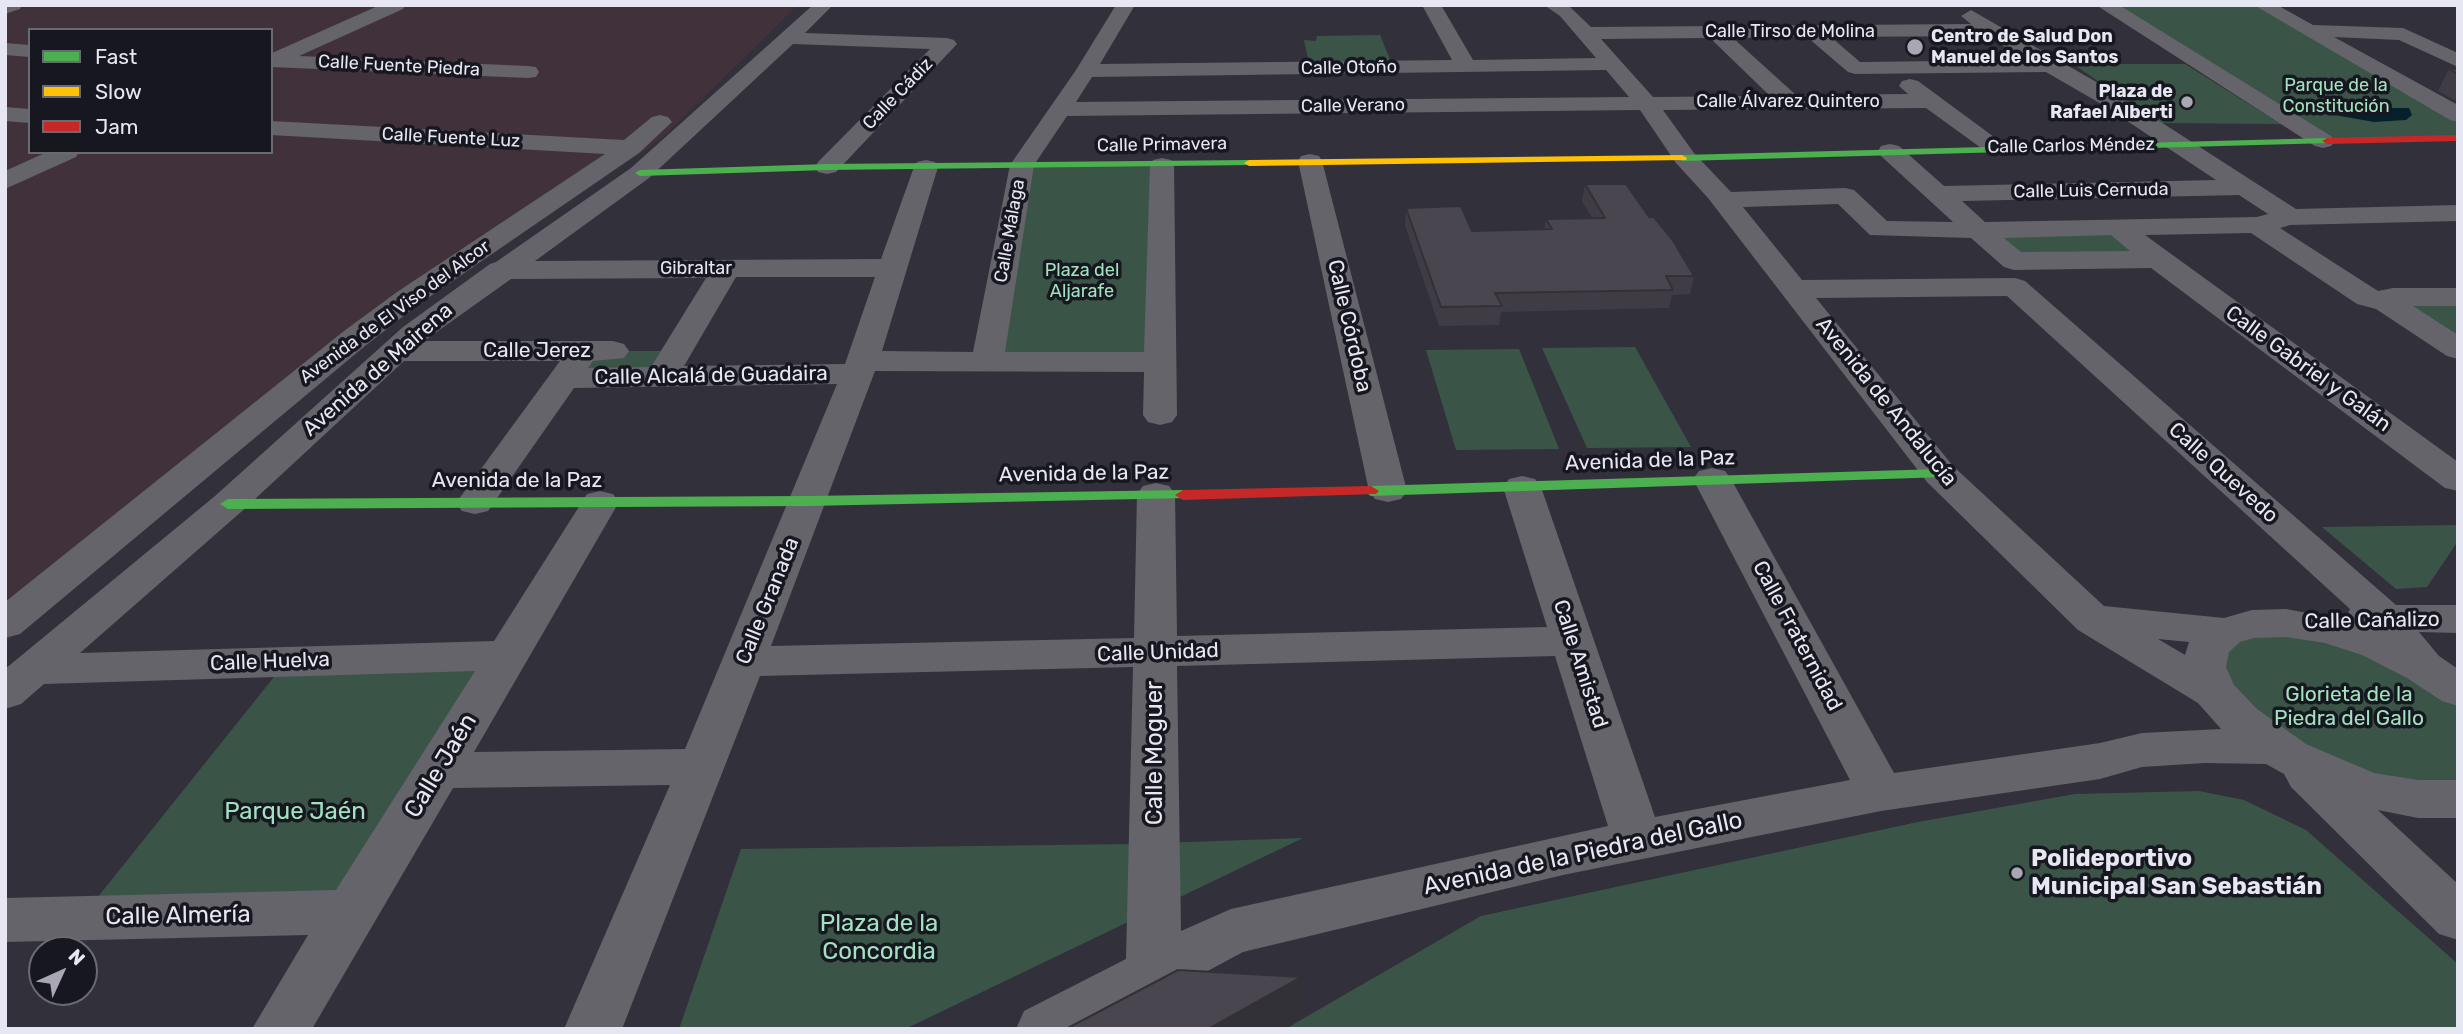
<!DOCTYPE html>
<html>
<head>
<meta charset="utf-8">
<style>
	body { margin:0 }
	#map { position:relative; width:2463px; height:1034px; overflow:hidden; background:#32313b; font-family:Rubik,sans-serif }
	canvas { display:block }
	.frame { position:absolute; inset:0; border:7px solid #e7e6f3; pointer-events:none }
	.legend { position:absolute; left:28px; top:28px; width:245px; height:126px; box-sizing:border-box; background:#17171f; border:2px solid #6a6a74; margin:0; padding:9px 12px; list-style:none; font-size:21px; color:#e7e6f3 }
	.legend li { display:flex; align-items:center; gap:14px; height:35px }
	.legend b { width:35px; border:2px solid #6a6a74 }
	.north { position:absolute; left:28px; top:936px; width:70px; height:70px; box-sizing:border-box; background:#17171f; border:2px solid #6a6a74; border-radius:50%; rotate:45deg; font-size:19px; font-weight:700; line-height:28px; text-align:center; color:#e7e6f3 }
	.north::after { content:''; display:block; margin:auto; width:24px; height:32px; background:#a8a7b3; clip-path:polygon(50% 0,100% 100%,50% 72%,0 100%) }
</style>
</head>
<body>
<div id="map">
<canvas width="2463" height="1034"></canvas>
<div class="frame"></div>
<ul class="legend">
<li><b style="height:9px;background:#4caf50"></b>Fast</li>
<li><b style="height:9px;background:#ffc107"></b>Slow</li>
<li><b style="height:9px;background:#c62828"></b>Jam</li>
</ul>
<div class="north">N</div>
</div>
<script>
const ctx = document.querySelector('canvas').getContext('2d');
ctx.lineJoin = 'round';
function fill(path, color) { ctx.fillStyle = color; ctx.fill(path, 'evenodd'); }
const toPath = rows => new Path2D(rows.map(r => 'M' + r).join(''));
function trace(path, color, width, dash) { ctx.strokeStyle = color; ctx.lineWidth = width; ctx.lineCap = dash ? 'butt' : 'round'; ctx.setLineDash(dash || []); ctx.stroke(path); }
function label(font, color, halo, rows, align = 'center') {
  ctx.font = font + ' Rubik,sans-serif'; ctx.lineWidth = 7; ctx.setLineDash([]); ctx.textBaseline = 'middle'; ctx.strokeStyle = halo; ctx.fillStyle = color; for (const [text, x, y, turn = 0] of rows) {
    ctx.save(); ctx.translate(x, y); ctx.rotate((+turn || 0) * Math.PI / 180); ctx.textAlign = isNaN(turn) ? turn : align; if (halo) ctx.strokeText(text, 0, 0); ctx.fillText(text, 0, 0); ctx.restore();
  }
}
fill(toPath([
	[5,5,798,5,661,139,403,316,5,644],
	[30,30,271,30,271,152,30,152]
]), '#41313b');
fill(toPath([
	[2106,5,2263,5,2458,115,2458,138,2323,141],
	[1380,35,1393,67,1310,68,1304,40,1316,41,1317,36],
	[2073,64,2185,64,2281,124,2159,123],
	[1022,165,1162,165,1160,362,987,362],
	[2118,227,2158,259,2014,261,1978,230],
	[2391,298,2458,298,2458,349],
	[1635,347,1691,447,1587,448,1542,348],
	[1519,349,1559,449,1456,450,1426,350],
	[583,351,678,351,661,377,565,378],
	[2458,525,2458,541,2427,587,2396,589,2322,527],
	[2257,635,2330,638,2458,704,2458,782,2445,786,2365,777,2246,711,2223,662,2233,645],
	[507,655,351,912,81,918,286,662],
	[2199,791,2244,800,2306,830,2458,964,2458,1029,1152,1029,1299,1021,1481,916,1918,822,2075,794],
	[1303,838,905,1029,679,1029,741,849,1133,844]
]), '#3a5548');
fill(toPath([
	[2311,107,2338,107,2372,113,2380,111,2382,108,2409,108,2412,115,2406,120,2374,122,2329,114]
]), '#06212b');
fill(toPath([
	[5,5,22,5,20,9,5,14,5,5],
	[380,5,405,5,403,9,299,56,528,66,536,67,539,72,536,77,528,78,271,67,272,53,380,5],
	[813,5,833,5,805,33,947,38,954,40,957,44,836,172,827,174,818,172,815,167,818,162,930,49,793,44,649,178,535,261,881,259,914,167,917,162,926,160,935,162,938,167,882,351,973,352,1010,165,1076,70,1116,5,1135,5,1100,64,1452,60,1422,5,1441,5,1473,60,1596,58,1560,16,1544,5,1568,5,1591,27,1971,24,1961,16,1971,10,2119,95,2296,209,2458,205,2458,221,2290,225,2280,228,2378,291,2393,288,2458,288,2458,306,2413,306,2458,335,2458,359,2447,356,2376,309,2357,304,2251,233,2145,235,2458,462,2458,491,2445,488,2151,268,2014,270,2004,267,1971,238,1870,235,1838,204,1743,207,1802,280,2015,278,2025,281,2396,605,2458,605,2458,633,2419,632,2439,656,2458,669,2458,706,2442,701,2407,678,2362,655,2325,643,2286,637,2254,638,2240,642,2229,652,2226,667,2234,685,2257,709,2306,744,2374,773,2418,780,2458,780,2458,818,2418,818,2378,810,2458,884,2458,940,2439,934,2291,787,2284,774,2266,764,2205,763,2142,767,2100,779,1881,811,1563,875,1243,952,1100,1029,1016,1029,1024,1011,1126,959,1133,667,760,676,622,1029,564,1029,670,785,453,788,312,1029,252,1029,308,935,5,942,5,898,336,890,475,671,44,684,21,704,5,709,5,669,215,496,403,327,490,264,496,262,631,168,813,5],
	[1988,36,2025,60,1860,62,1831,37,1988,36],
	[1807,37,1848,72,1855,74,2046,72,2103,105,2216,180,1944,186,1899,146,1890,144,1881,146,1878,151,1881,156,1953,222,1887,221,1854,190,1845,188,1731,192,1694,153,1663,110,1926,108,1988,153,1997,155,2006,153,2009,148,1918,81,1910,79,1902,81,1899,86,1908,94,1796,95,1733,38,1807,37],
	[1710,38,1770,96,1653,97,1601,39,1710,38],
	[1606,70,1629,97,1076,102,1092,77,1606,70],
	[1640,110,1676,163,1708,198,1927,482,2078,630,2198,703,2221,729,2142,733,2100,743,1894,773,1731,479,1725,471,1712,468,1699,471,1693,479,1850,780,1655,817,1541,487,1535,479,1522,476,1509,479,1503,487,1547,627,1177,636,1175,494,1169,486,1156,483,1143,486,1137,494,1134,638,771,646,875,371,1144,372,1143,415,1148,422,1160,425,1172,422,1177,415,1174,165,1171,160,1162,158,1153,160,1150,165,1144,352,1005,352,1034,165,1067,116,1640,110],
	[2239,195,2268,214,2257,217,1985,222,1962,201,2239,195],
	[2111,235,2130,251,2021,252,2004,238,2111,235],
	[736,277,875,277,845,364,684,366,736,277],
	[706,278,651,367,588,368,593,361,624,358,629,351,624,344,613,341,424,341,511,279,706,278],
	[2007,296,2350,609,2345,620,2286,609,2252,610,2224,618,2104,606,1953,466,1816,298,2007,296],
	[404,361,560,361,456,503,462,511,475,514,488,511,574,388,837,384,685,749,474,752,619,502,613,494,600,491,587,494,494,641,80,653,241,512,404,361],
	[2158,639,2189,642,2185,655,2158,639],
	[1555,656,1608,826,1231,909,1181,931,1177,666,1555,656],
	[2096,5,2119,5,2331,136,2335,141,2331,146,2323,148,2315,146,2096,5],
	[2254,5,2277,5,2313,25,2403,28,2458,53,2458,67,2399,40,2334,37,2458,105,2458,122,2450,120,2254,5],
	[5,43,30,45,30,57,5,55,5,43],
	[5,107,30,109,30,123,5,121,5,107],
	[660,115,668,117,672,122,639,153,419,304,366,345,20,634,5,638,5,602,344,331,397,292,605,154,271,135,271,121,624,140,652,117,660,115],
	[47,152,79,152,76,157,5,189,5,171,47,152],
	[1310,154,1319,156,1322,161,1407,491,1401,499,1388,502,1375,499,1369,491,1298,161,1301,156,1310,154]
]), '#64646a');
fill(toPath([
	[2327,138,2330,139,2330,143,1682,161,1677,158,1682,155,2327,138],
	[1249,160,1254,163,1253,165,827,170,640,176,635,173,640,170,827,164,1249,160],
	[1940,469,1948,474,1945,477,1371,496,1363,491,1371,486,1940,469],
	[1183,490,1191,495,1188,498,808,506,228,509,220,504,228,499,808,496,1183,490]
]), '#4caf50');
fill(toPath([
	[1682,155,1687,158,1686,160,1249,166,1244,163,1249,160,1682,155]
]), '#ffc107');
fill(toPath([
	[2458,135,2458,141,2327,144,2322,141,2327,138,2458,135],
	[1371,486,1379,491,1376,494,1183,500,1175,495,1183,490,1371,486]
]), '#c62828');
fill(toPath([
	[2449,69,2458,69,2458,102,2438,91],
	[1585,184,1649,217,1694,276,1690,294,1672,295,1669,308,1501,312,1499,325,1439,326,1405,225,1406,208,1472,231,1544,230,1546,219,1592,218,1582,201]
]), '#3f3c45');
fill(toPath([
	[1301,977,1299,1021,1286,1029,1208,1029]
]), '#333138');
const building = toPath([
	[2449,69,2458,69,2458,74,2449,69],
	[1585,184,1626,184,1649,217,1654,217,1672,239,1694,276,1666,276,1673,290,1495,293,1502,306,1441,307,1406,208,1461,206,1472,231,1552,229,1546,219,1605,218,1585,184],
	[1178,970,1301,977,1208,1029,1066,1029,1178,970]
]);
fill(building, '#494650');
trace(building, '#333138', 2);
for (const [x, y, r, color] of [
	[1915,47,9,"#a8a7b3"],
	[2187,102,7,"#a8a7b3"],
	[2017,873,7,"#a8a7b3"]
]) { const dot = new Path2D(); dot.arc(x, y, r, 0, 2 * Math.PI); ctx.fillStyle = color; ctx.fill(dot); trace(dot, '#17171f', 2.5); }
label('18px', '#e7e6f3', '#17171f', [
	["Calle Tirso de Molina",1790,32],
	["Calle Fuente Piedra",399,66,3],
	["Calle Otoño",1349,68,-1],
	["Calle Cádiz",898,94,-46],
	["Calle Álvarez Quintero",1788,102],
	["Calle Verano",1353,106,-1],
	["Calle Fuente Luz",451,138,3],
	["Calle Primavera",1162,145,-1],
	["Calle Carlos Méndez",2071,146,-1],
	["Calle Luis Cernuda",2091,191,-1],
	["Calle Málaga",1010,231,-80],
	["Gibraltar",696,269],
	["Avenida de El Viso del Alcor",395,312,-36]
]);
label('bold 18px', '#e7e6f3', '#17171f', [
	["Centro de Salud Don",1931,37],
	["Manuel de los Santos",1931,58],
	["Plaza de",2173,92,"right"],
	["Rafael Alberti",2173,113,"right"]
], 'left');
label('18px', '#a2e2c0', '#17171f', [
	["Parque de la",2336,86],
	["Constitución",2336,107],
	["Plaza del",1082,271],
	["Aljarafe",1082,292]
]);
label('21px', '#e7e6f3', '#17171f', [
	["Calle Córdoba",1349,326,77],
	["Calle Jerez",537,351],
	["Calle Gabriel y Galán",2308,369,36],
	["Avenida de Mairena",378,370,-41],
	["Calle Alcalá de Guadaira",711,376,-1],
	["Avenida de Andalucía",1886,402,51],
	["Avenida de la Paz",1650,461,-2],
	["Calle Quevedo",2223,473,42],
	["Avenida de la Paz",1084,474,-1],
	["Avenida de la Paz",517,481],
	["Calle Granada",768,601,-68],
	["Calle Cañalizo",2372,621,-1],
	["Calle Fraternidad",1797,636,62],
	["Calle Unidad",1158,653,-2],
	["Calle Huelva",270,662,-2],
	["Calle Amistad",1580,664,72]
]);
label('21px', '#a2e2c0', '#17171f', [
	["Glorieta de la",2349,695],
	["Piedra del Gallo",2349,719]
]);
label('24px', '#e7e6f3', '#17171f', [
	["Calle Moguer",1155,753,-90],
	["Calle Jaén",441,766,-59],
	["Avenida de la Piedra del Gallo",1583,854,-12],
	["Calle Almería",178,916,-1]
]);
label('24px', '#a2e2c0', '#17171f', [
	["Parque Jaén",295,812],
	["Plaza de la",879,924],
	["Concordia",879,952]
]);
label('bold 24px', '#e7e6f3', '#17171f', [
	["Polideportivo",2031,859],
	["Municipal San Sebastián",2031,887]
], 'left');
</script>
</body>
</html>
